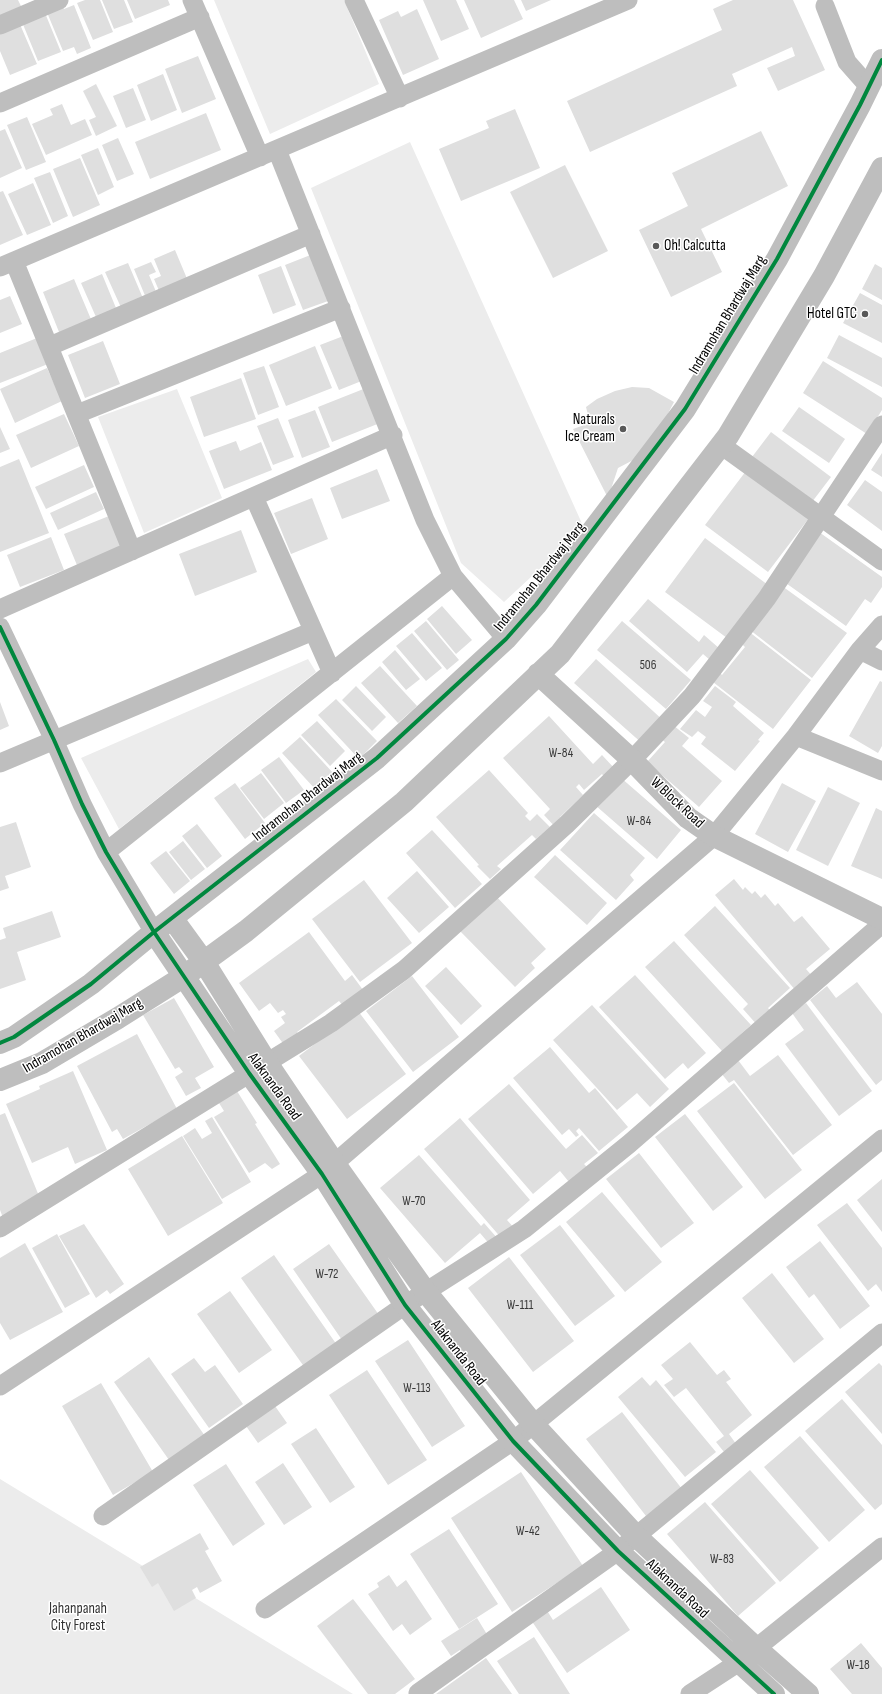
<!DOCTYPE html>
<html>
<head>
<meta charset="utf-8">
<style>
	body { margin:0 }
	canvas { display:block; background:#fff }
</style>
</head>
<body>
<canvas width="882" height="1694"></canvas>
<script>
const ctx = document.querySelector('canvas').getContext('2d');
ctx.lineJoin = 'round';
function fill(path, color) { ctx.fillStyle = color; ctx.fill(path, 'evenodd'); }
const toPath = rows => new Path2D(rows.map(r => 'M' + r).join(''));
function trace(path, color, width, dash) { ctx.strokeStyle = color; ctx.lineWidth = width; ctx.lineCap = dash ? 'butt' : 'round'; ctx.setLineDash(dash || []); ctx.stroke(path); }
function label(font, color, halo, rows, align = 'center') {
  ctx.font = font + ' "Sofia Sans Condensed",sans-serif'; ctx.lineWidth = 3; ctx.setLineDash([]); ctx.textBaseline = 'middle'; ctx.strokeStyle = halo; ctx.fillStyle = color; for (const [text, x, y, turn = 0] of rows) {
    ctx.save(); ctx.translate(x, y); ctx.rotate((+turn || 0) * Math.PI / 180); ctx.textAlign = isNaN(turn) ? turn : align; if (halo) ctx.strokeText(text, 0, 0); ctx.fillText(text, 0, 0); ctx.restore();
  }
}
fill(toPath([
	[214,0,344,0,379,84,270,134],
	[410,142,584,528,504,602,461,563,311,188],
	[177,389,222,498,144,533,98,417],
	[308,659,316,672,119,829,81,758],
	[0,1479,353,1694,0,1694]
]), '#ececec');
fill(toPath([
	[0,0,18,0,23,10,0,20],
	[85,0,100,0,113,32,93,40,77,3],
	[102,0,124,0,133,22,114,29],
	[127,0,168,0,170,5,135,19],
	[423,0,456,0,469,29,441,41],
	[464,0,514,0,523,19,481,38],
	[521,0,551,0,526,11],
	[733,0,793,0,825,70,778,91,767,68,795,56,792,47,732,74,737,86,590,152,567,101,722,30,713,9],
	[62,3,64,9,74,5,91,48,77,54,74,47,63,51,46,10],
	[417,9,439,59,403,75,379,20,398,11,401,17],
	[45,13,61,52,38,61,22,22],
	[19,22,37,64,10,75,0,51,0,30],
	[198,56,216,99,182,113,165,69],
	[163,74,177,110,151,121,137,85],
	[96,84,117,126,96,136,89,120,96,117,83,91],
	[133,88,146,120,126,128,113,96],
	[62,104,71,125,85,119,92,135,46,155,32,124,53,115,50,109],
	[515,109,540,168,461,201,439,149,489,128,486,121],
	[206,113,221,150,150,179,135,142],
	[27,117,46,162,26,170,7,125],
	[5,129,22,168,0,178,0,131],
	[761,131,788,186,701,229,722,272,671,297,639,230,688,206,672,173],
	[118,138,134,174,117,181,102,145],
	[98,148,114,187,98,195,81,155],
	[80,158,100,205,73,217,53,169],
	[565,165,608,251,553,278,510,192],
	[50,172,68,216,53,223,34,178],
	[33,183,51,225,27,235,8,194],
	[3,191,23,235,0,245,0,192],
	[175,250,188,281,160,293,154,279,161,276,154,259],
	[313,254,331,300,303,310,285,265],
	[151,262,156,272,149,275,157,294,146,298,134,269],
	[128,263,145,303,123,312,105,272],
	[875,264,882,268,882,300,862,289],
	[281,266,296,305,273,314,258,275],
	[102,274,116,308,96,317,81,283],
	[74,279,93,324,61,337,43,292],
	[860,293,882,305,882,343,843,323],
	[10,296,22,324,0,333,0,300],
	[346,335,364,380,339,390,320,345],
	[839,335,882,358,882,387,827,358],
	[37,338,48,364,0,383,0,353],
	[103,341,120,384,85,398,68,355],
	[315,346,332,388,286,406,269,365],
	[823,361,882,398,882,410,867,434,803,393],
	[264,366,279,407,258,415,243,373],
	[47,368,62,401,15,423,0,389],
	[241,378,256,419,204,437,190,397],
	[632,387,649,388,674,402,655,438,639,457,618,468,608,498,573,429,590,423,586,407,597,399,615,391],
	[366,388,380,423,332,442,318,407],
	[799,407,845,439,829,463,782,431],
	[315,410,330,447,302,458,288,420],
	[64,414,79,446,31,468,16,435],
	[278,418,294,457,273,465,257,426],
	[0,427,10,449,0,453],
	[771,432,831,477,812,502,752,457],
	[236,441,240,451,261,442,272,470,224,489,209,451],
	[882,453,882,477,871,470],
	[19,459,49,533,0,552,0,467],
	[84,465,94,487,46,509,35,487],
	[377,469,390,501,342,519,330,488],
	[746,471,809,518,768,572,705,525],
	[865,480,882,492,882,531,847,505],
	[96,492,104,509,58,530,50,513],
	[312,498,328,539,291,554,274,513],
	[109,516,123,552,79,570,64,534],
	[241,530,257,572,195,596,179,554],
	[819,532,882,577,882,587,871,603,865,599,846,626,783,581],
	[51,537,64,570,20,587,7,555],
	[705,538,768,585,727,638,665,592],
	[782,586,847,633,812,678,750,630],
	[648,599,699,642,704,635,720,649,710,660,703,654,687,672,629,621],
	[442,606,472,640,456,654,427,619],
	[426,621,459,660,447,670,414,631],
	[622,621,691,680,666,709,597,650],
	[748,631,811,680,773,729,713,682,720,673,722,675,745,647,740,642],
	[412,633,442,668,426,681,396,646],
	[395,650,420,679,406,690,382,662],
	[596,659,665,722,644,745,574,683],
	[380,666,417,706,398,723,361,683],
	[880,681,882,682,882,746,878,753,849,736],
	[356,686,386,717,372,731,342,700],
	[715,686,736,702,733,706,764,733,758,740,760,741,735,771,701,744,706,737,698,731,692,737,680,729,696,710,705,717,712,707,703,701],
	[336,699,377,741,359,759,318,715],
	[0,702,9,726,0,730],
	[549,716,593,764,602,755,615,769,605,778,602,774,584,790,579,784,576,787,583,795,560,817,564,822,557,829,544,815,550,809,503,758],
	[317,721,345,751,330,766,301,735],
	[673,725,689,738,682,746,722,781,699,807,647,762,665,742,661,739],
	[300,737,334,774,316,790,282,753],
	[279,757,304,790,286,803,261,770],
	[489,770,528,813,525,816,530,821,537,814,550,827,536,839,532,835,497,866,501,869,490,879,477,866,479,865,436,817],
	[261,773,284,803,264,819,240,788],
	[620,777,681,830,657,859,595,805],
	[235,783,265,823,245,839,214,798],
	[782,783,816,801,788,852,755,834],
	[828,787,860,803,828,866,796,850],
	[876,808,882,811,882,879,851,866],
	[594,813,645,858,630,875,634,880,616,900,560,850],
	[16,822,31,867,5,876,9,888,0,891,0,827],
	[197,824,222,856,207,868,182,836],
	[432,830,482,884,455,908,406,853],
	[183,841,205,869,191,880,169,852],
	[166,851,190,881,174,894,150,863],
	[555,855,607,903,587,925,534,877],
	[417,871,449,907,419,933,387,898],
	[734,879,743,890,745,887,752,894,755,891,761,898,765,894,775,906,778,903,794,922,802,916,830,949,806,969,813,977,796,991,715,895],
	[364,880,412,943,360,982,312,919],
	[495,895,546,949,531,963,535,968,515,987,459,930],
	[715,906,790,988,768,1008,772,1013,758,1026,743,1009,748,1004,684,935],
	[52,911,61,937,17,952,26,980,0,989,0,940,6,938,3,928],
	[309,932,345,981,352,975,366,994,345,1008,339,1001,297,1032,302,1038,287,1049,274,1031,285,1023,281,1017,286,1014,283,1010,278,1013,270,1003,259,1011,239,983],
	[674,941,751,1025,722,1051,645,967],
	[446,967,482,1006,461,1025,425,986],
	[635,975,706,1053,688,1069,683,1063,665,1079,599,1007],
	[412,976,459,1037,413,1072,366,1011],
	[857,982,882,1014,882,1080,876,1085,810,1000,827,986,836,998],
	[174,998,214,1067,195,1078,201,1088,186,1096,175,1077,183,1072,179,1067,175,1069,143,1015],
	[806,1003,872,1091,839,1116,785,1044,804,1030,792,1013],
	[592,1005,669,1089,650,1107,637,1093,617,1110,553,1040],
	[358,1011,406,1074,347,1119,299,1056],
	[137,1034,177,1109,123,1139,117,1129,112,1132,77,1066],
	[550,1047,589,1093,595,1088,628,1127,599,1151,579,1128,576,1131,579,1135,576,1137,569,1129,562,1135,513,1078],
	[778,1055,832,1125,793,1155,734,1080,729,1083,721,1073,738,1060,750,1076],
	[73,1071,107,1150,75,1164,68,1147,32,1163,6,1104,40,1089,39,1086],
	[734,1083,802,1170,765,1199,697,1111],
	[509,1084,566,1149,582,1135,598,1153,584,1164,587,1167,569,1182,560,1171,533,1194,468,1119],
	[237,1091,257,1123,255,1124,280,1164,272,1169,265,1163,249,1173,214,1117,224,1111,219,1103],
	[5,1113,39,1196,3,1218,0,1210,0,1115],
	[685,1114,743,1187,713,1211,655,1137],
	[212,1117,251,1182,222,1199,183,1136,195,1128,202,1139,212,1133,205,1121],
	[460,1118,530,1200,507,1220,516,1230,503,1240,424,1149],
	[182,1136,223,1203,168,1236,128,1169],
	[639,1153,694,1223,661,1248,606,1179],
	[419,1155,481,1226,484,1223,498,1239,491,1246,480,1233,445,1263,380,1188],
	[882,1179,882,1232,857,1200],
	[602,1192,662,1262,625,1292,566,1222],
	[847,1203,882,1248,882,1292,876,1284,868,1291,817,1225],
	[84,1224,124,1284,110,1294,107,1290,96,1298,59,1236],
	[560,1225,615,1296,575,1326,520,1255],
	[57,1234,90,1294,65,1308,32,1248],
	[820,1241,870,1306,840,1329,814,1294,809,1298,786,1267],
	[25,1243,63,1312,10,1340,0,1323,0,1258],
	[329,1244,379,1315,342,1340,293,1269],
	[274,1255,337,1345,305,1368,241,1278],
	[509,1257,574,1341,533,1372,468,1288],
	[772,1273,824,1339,794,1363,742,1298],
	[230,1291,272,1350,239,1373,197,1314],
	[408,1340,465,1426,432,1447,375,1361],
	[690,1342,717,1375,724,1370,731,1379,726,1382,752,1415,729,1434,739,1448,728,1457,716,1442,724,1436,686,1388,674,1397,664,1385,673,1379,661,1365],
	[149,1357,205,1436,169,1460,114,1382],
	[194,1358,205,1372,215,1365,243,1404,209,1428,171,1374],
	[879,1363,882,1366,882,1434,845,1392],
	[367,1370,427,1460,388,1485,329,1395],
	[642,1377,650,1386,656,1380,716,1452,685,1477,618,1397],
	[101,1383,153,1472,113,1495,62,1406],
	[842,1399,882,1445,882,1504,875,1510,805,1431],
	[275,1406,287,1423,258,1443,246,1426],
	[622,1412,682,1489,646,1516,586,1439],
	[316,1428,355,1487,330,1503,291,1444],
	[800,1436,865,1510,829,1542,764,1467],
	[283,1463,312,1507,284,1525,255,1482],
	[226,1464,265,1524,233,1546,193,1485],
	[750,1470,819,1548,780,1582,711,1504],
	[521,1472,583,1566,512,1612,451,1518],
	[705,1502,776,1583,738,1616,667,1534],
	[449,1529,498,1604,459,1629,410,1554],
	[200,1533,209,1549,205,1551,222,1581,200,1593,197,1587,192,1590,196,1598,174,1611,158,1583,152,1587,140,1567],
	[389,1575,397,1587,406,1580,432,1619,410,1635,402,1624,393,1631,368,1594,379,1587,377,1583],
	[601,1587,630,1630,567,1673,531,1620,546,1609,553,1620],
	[353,1599,415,1679,395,1694,368,1694,317,1626],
	[477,1618,488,1636,462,1653,460,1650,451,1656,441,1641],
	[534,1637,570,1694,519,1694,497,1661],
	[861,1643,882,1668,882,1694,852,1694,830,1669],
	[486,1658,512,1694,436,1694]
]), '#dfdfdf');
trace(toPath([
	[192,0,260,157],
	[354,0,400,98],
	[825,6,847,62,869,87],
	[0,25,59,0],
	[0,103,200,17],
	[277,150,425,520,453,576,506,639],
	[14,261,132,551],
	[0,267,628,0],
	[50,346,311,234],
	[77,414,341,308],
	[721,445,882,561],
	[254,497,332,673],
	[0,609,393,435],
	[0,627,54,740,82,804,106,852,154,932],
	[860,650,882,661],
	[796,736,882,771],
	[0,763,313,631],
	[106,852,453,576],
	[0,1228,331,1023,404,970,566,825,632,760,692,696,767,598,882,425],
	[0,1386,322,1174,714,836,796,736,860,650,882,625],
	[103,1516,405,1305,524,1229,629,1144,882,924],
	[265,1609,513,1441,882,1139],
	[418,1693,618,1551,882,1333],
	[690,1694,739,1662,882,1547]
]), '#bebebe', 19);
trace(toPath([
	[538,674,632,760,688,818,714,836,882,919],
	[172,918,204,962,267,1063,335,1164,426,1292,534,1425,636,1536,756,1648,808,1694],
	[154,932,249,1073,322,1174,405,1305,513,1441,618,1551,774,1694],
	[0,1043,14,1037,91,984,154,932,377,758,506,639,536,605,685,409,777,259,860,105,882,60],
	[0,1080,42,1063,118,1018,183,977,246,931,404,802,560,654,728,436,824,276,882,168]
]), '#bebebe', 22);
trace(toPath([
	[0,627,54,740,82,804,106,852,154,932,249,1073,322,1174,405,1305,513,1441,618,1551,774,1694],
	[0,1043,14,1037,91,984,154,932,377,758,506,639,536,605,685,409,777,259,860,105,882,60]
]), '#00873e', 4);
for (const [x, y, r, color] of [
	[656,246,4,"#595959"],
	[865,314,4,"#595959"],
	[623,429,4,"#595959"]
]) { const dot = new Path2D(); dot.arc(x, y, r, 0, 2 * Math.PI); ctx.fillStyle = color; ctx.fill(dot); trace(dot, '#fff', 1.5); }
label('13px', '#383838', null, [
	["506",648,666],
	["W-84",561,754],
	["W-84",639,822],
	["W-70",414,1202],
	["W-72",327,1275],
	["W-111",520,1306],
	["W-113",417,1389],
	["W-42",528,1532],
	["W-83",722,1560],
	["W-18",858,1666]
]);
label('15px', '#000', '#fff', [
	["Oh! Calcutta",664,246,"left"],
	["Hotel GTC",857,314],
	["Naturals",615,420],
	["Ice Cream",615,437]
], 'right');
label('15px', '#000', '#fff', [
	["Indramohan Bhardwaj Marg",728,315,-59],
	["Indramohan Bhardwaj Marg",540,577,-51],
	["Indramohan Bhardwaj Marg",308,797,-38],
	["W Block Road",677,803,43],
	["Indramohan Bhardwaj Marg",83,1036,-30],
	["Alaknanda Road",274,1087,54],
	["Alaknanda Road",458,1353,52],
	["Alaknanda Road",677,1589,43]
]);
label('15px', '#333', '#fff', [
	["Jahanpanah",78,1609],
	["City Forest",78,1626]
]);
</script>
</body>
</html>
